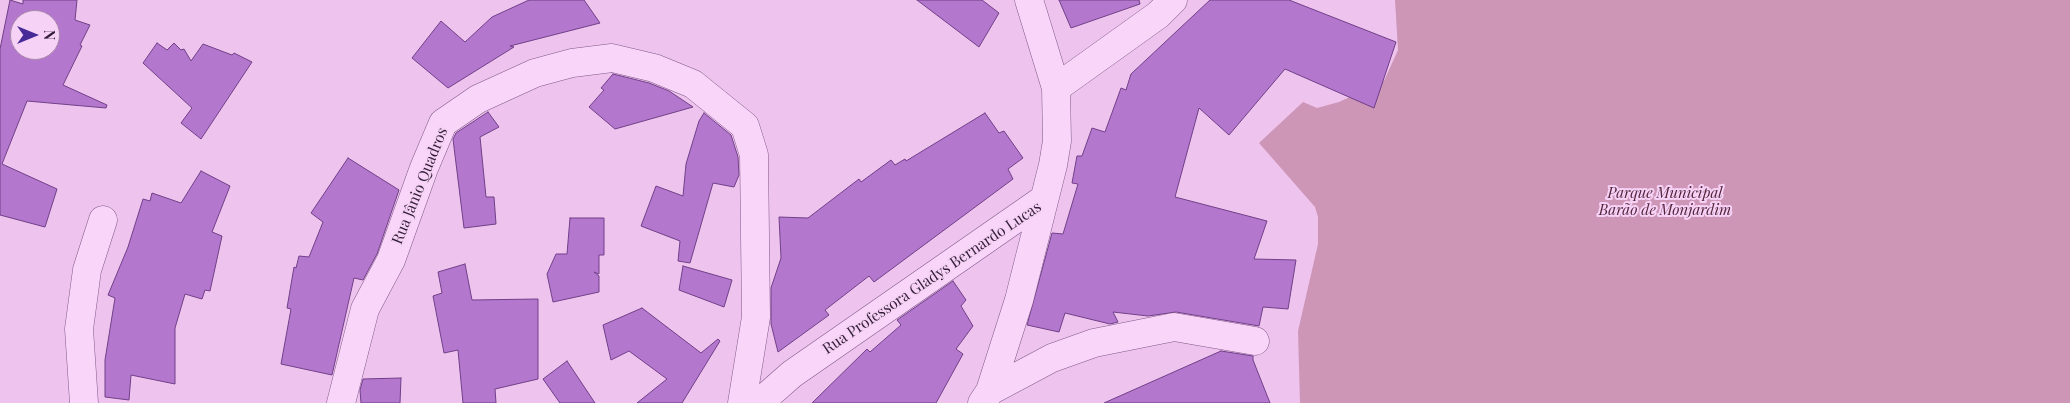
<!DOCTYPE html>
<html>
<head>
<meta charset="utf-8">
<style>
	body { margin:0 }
	#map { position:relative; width:2070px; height:403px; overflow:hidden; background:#eec3ee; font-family:"Playfair Display",serif }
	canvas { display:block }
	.north { position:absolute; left:10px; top:10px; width:50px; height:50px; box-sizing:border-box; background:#f6d2f6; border:1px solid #a88aaa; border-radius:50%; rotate:90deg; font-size:14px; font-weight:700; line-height:20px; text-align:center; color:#321e38 }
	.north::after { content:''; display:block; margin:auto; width:18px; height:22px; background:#482998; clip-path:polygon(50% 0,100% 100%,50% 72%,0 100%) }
</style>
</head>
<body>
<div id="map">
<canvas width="2070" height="403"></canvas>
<div class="north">N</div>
</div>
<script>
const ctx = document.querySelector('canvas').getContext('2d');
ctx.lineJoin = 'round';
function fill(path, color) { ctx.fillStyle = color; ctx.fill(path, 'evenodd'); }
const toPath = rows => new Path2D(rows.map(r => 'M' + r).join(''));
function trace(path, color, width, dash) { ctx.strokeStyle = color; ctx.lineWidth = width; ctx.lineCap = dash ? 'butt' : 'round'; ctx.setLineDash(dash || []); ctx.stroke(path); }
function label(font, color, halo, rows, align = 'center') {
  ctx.font = font + ' "Playfair Display",serif'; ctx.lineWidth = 4; ctx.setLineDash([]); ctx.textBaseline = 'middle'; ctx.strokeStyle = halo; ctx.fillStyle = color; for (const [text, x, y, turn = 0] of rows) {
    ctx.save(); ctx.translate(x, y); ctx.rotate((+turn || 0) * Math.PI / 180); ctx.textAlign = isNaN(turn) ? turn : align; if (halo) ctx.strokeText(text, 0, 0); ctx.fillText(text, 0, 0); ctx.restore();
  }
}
fill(toPath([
	[1395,0,2070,0,2070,403,1300,403,1298,331,1318,244,1318,217,1315,207,1259,143,1303,102,1317,108,1339,102,1384,81,1398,50]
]), '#cd96b7');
const building = toPath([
	[10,0,23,4,23,0,77,0,75,20,90,25,80,45,82,46,63,85,107,105,106,108,27,101,2,164,57,189,45,227,0,215,0,49,10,0],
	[20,20,50,20,50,50,20,50,20,20],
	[529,0,584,0,600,23,510,46,514,47,448,88,412,58,441,21,465,42,492,17,529,0],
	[917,0,982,0,999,13,979,47,917,0],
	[1059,0,1139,0,1140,4,1071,28,1059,0],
	[1210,0,1289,0,1396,42,1374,108,1285,69,1229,135,1199,108,1175,197,1267,221,1254,259,1296,260,1288,309,1263,307,1259,326,1176,312,1148,316,1113,312,1118,322,1110,324,1065,313,1059,332,1027,325,1052,233,1063,234,1078,184,1072,183,1077,156,1082,156,1092,128,1105,132,1121,88,1126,90,1131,74,1210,0],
	[157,43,167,50,174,43,181,50,184,49,191,61,203,44,232,55,234,53,252,62,201,139,181,123,192,108,143,63,157,43],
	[613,74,649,83,669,91,693,107,615,129,589,107,604,90,601,88,613,74],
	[488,112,499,127,480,137,486,197,494,197,496,224,464,228,453,139,456,133,488,112],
	[704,113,731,135,738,157,739,175,734,187,713,183,690,263,678,261,680,241,641,226,656,186,683,196,686,164,699,121,704,113],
	[985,113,999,133,1004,131,1023,158,1008,169,1013,179,874,282,869,276,825,310,829,315,778,352,771,324,771,288,781,258,779,217,808,218,859,179,861,182,891,160,895,165,905,159,906,161,985,113],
	[348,158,399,190,377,254,363,280,354,278,332,375,281,364,291,309,287,308,294,267,296,268,299,256,309,257,323,222,311,213,348,158],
	[201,171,230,186,212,232,222,236,210,291,205,290,202,299,185,294,175,328,175,384,131,375,129,400,105,397,105,360,115,298,108,295,128,247,143,199,150,201,152,193,181,203,201,171],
	[570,218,604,218,604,255,599,255,599,274,594,272,599,276,599,292,553,302,547,274,556,254,567,254,570,218],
	[465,264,472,300,538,299,538,379,495,389,496,403,463,403,458,350,444,353,433,296,442,293,438,272,465,264],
	[683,266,732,280,724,307,679,290,683,266],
	[953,281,966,300,961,306,973,326,956,349,963,354,936,403,812,403,867,349,870,352,901,325,897,320,953,281],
	[642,308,701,353,718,339,720,341,682,403,637,403,667,379,629,351,611,360,603,325,642,308],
	[1221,351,1253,356,1253,360,1270,403,1104,403,1221,351],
	[567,361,595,403,560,403,543,379,567,361],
	[401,378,400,403,361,403,360,390,363,379,401,378]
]);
fill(building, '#b378cd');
trace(building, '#713f88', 1);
const minor = toPath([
	[1056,88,1158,15,1173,0],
	[990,391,1052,358,1094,343,1174,327,1255,341],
	[84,403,79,329,87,270,103,220],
	[341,403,365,309,391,260,424,168,443,123,478,99,535,73,572,63,612,58,654,68,693,84,745,126,754,155,756,317,742,403],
	[759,403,792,374,1044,199],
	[982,403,990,391,1019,300,1053,165,1057,141,1056,88,1029,0]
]);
trace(minor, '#805989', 29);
trace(minor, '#f9d6f9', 28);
label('15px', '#321e38', '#f6d2f6', [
	["Rua Jânio Quadros",420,186,-68],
	["Rua Professora Gladys Bernardo Lucas",932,278,-34]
]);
label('italic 15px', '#55243b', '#f6d2f6', [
	["Parque Municipal",1665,193],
	["Barão de Monjardim",1665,210]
]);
</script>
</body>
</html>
